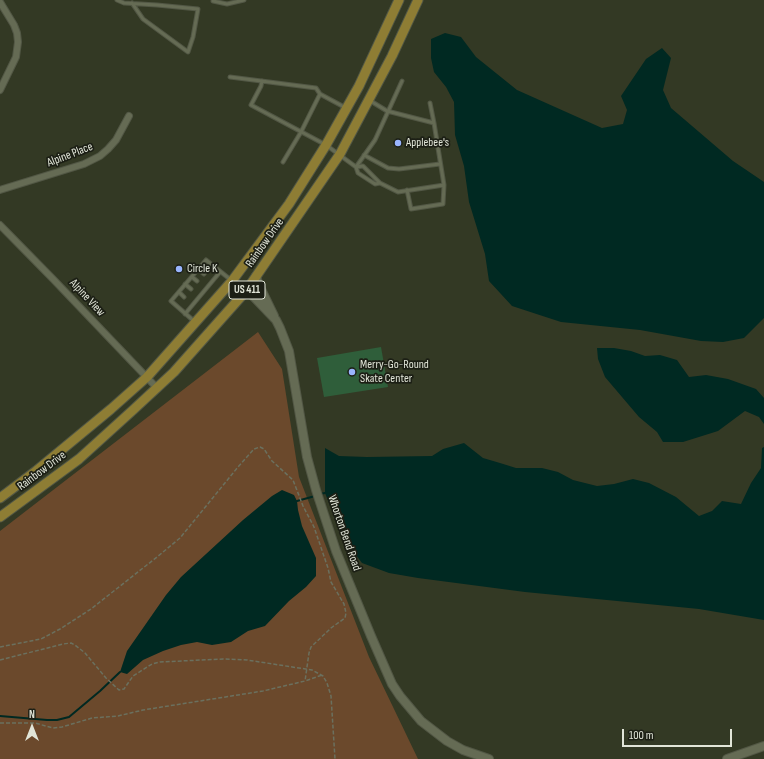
<!DOCTYPE html>
<html>
<head>
<meta charset="utf-8">
<style>
	body { margin:0 }
	#map { position:relative; width:764px; height:759px; overflow:hidden; background:#333924; font-family:"Sofia Sans Condensed",sans-serif }
	canvas { display:block }
	.north { position:absolute; left:12px; top:707px; width:40px; height:40px; -webkit-text-stroke:3px #1c1f15; paint-order:stroke; rotate:0deg; font-size:11px; font-weight:700; line-height:16px; text-align:center; color:#e1e5d8 }
	.north::after { content:''; display:block; margin:auto; width:14px; height:18px; background:#e1e5d8; clip-path:polygon(50% 0,100% 100%,50% 72%,0 100%) }
	.scale { position:absolute; left:622px; top:729px; width:110px; height:18px; box-sizing:border-box; border:2px solid #e1e5d8; border-top:0; padding-left:5px; font-size:12px; line-height:14px; white-space:nowrap; color:#e1e5d8; -webkit-text-stroke:3px #1c1f15; paint-order:stroke }
</style>
</head>
<body>
<div id="map">
<canvas width="764" height="759"></canvas>
<div class="north">N</div>
<div class="scale">100 m</div>
</div>
<script>
const ctx = document.querySelector('canvas').getContext('2d');
ctx.lineJoin = 'round';
function fill(path, color) { ctx.fillStyle = color; ctx.fill(path, 'evenodd'); }
const toPath = rows => new Path2D(rows.map(r => 'M' + r).join(''));
function trace(path, color, width, dash) { ctx.strokeStyle = color; ctx.lineWidth = width; ctx.lineCap = dash ? 'butt' : 'round'; ctx.setLineDash(dash || []); ctx.stroke(path); }
function label(font, color, halo, rows, align = 'center') {
  ctx.font = font + ' "Sofia Sans Condensed",sans-serif'; ctx.lineWidth = 3.5; ctx.setLineDash([]); ctx.textBaseline = 'middle'; ctx.strokeStyle = halo; ctx.fillStyle = color; for (const [text, x, y, turn = 0] of rows) {
    ctx.save(); ctx.translate(x, y); ctx.rotate((+turn || 0) * Math.PI / 180); ctx.textAlign = isNaN(turn) ? turn : align; if (halo) ctx.strokeText(text, 0, 0); ctx.fillText(text, 0, 0); ctx.restore();
  }
}
fill(toPath([
	[258,332,282,369,299,477,369,657,418,759,0,759,0,531]
]), '#6b492c');
fill(toPath([
	[445,33,461,37,476,57,517,90,602,128,623,124,627,110,621,96,646,59,662,48,671,58,663,90,671,108,733,161,764,182,764,318,744,338,723,342,701,341,640,330,561,322,512,306,489,281,485,254,469,202,464,166,455,135,454,102,446,87,434,72,431,58,431,39],
	[597,348,614,348,631,351,645,356,660,355,677,360,689,377,706,375,728,379,756,389,764,398,764,424,759,417,745,411,718,431,683,442,663,442,657,432,639,417,605,377,598,359],
	[464,443,483,458,500,463,516,468,542,468,558,472,573,480,597,486,614,484,633,479,649,483,676,497,699,516,712,511,722,501,741,504,751,483,761,468,762,448,764,447,764,620,699,609,525,592,418,578,389,573,362,563,343,538,325,493,325,448,339,456,367,457,432,456,443,449],
	[282,490,294,495,297,501,298,510,302,526,316,558,316,576,306,587,289,601,265,626,248,631,231,642,212,645,197,642,181,645,163,651,143,660,127,674,120,672,127,651,166,595,181,577,243,520,272,496]
]), '#002922');
trace(toPath([
	[320,494,325,493],
	[297,501,315,496],
	[0,716,47,720,57,720,69,717,100,691,120,672]
]), '#002922', 2);
fill(toPath([
	[381,347,388,387,324,397,317,358]
]), '#2f5e3a');
const service = toPath([
	[117,0,124,3,157,5,198,9,193,37,188,52,143,19,132,3],
	[213,1,227,4,244,0],
	[230,77,316,88,320,94],
	[262,81,261,86,251,105,326,145,356,167,358,173,375,184,380,183],
	[369,100,387,111,434,123,444,185,443,204,411,209,407,190],
	[430,103,434,123],
	[364,155,388,168,399,169,440,164],
	[283,162,301,132,320,94,346,108],
	[356,167,375,140,402,81],
	[356,167,363,166,380,183,398,192,444,185],
	[198,269,204,274],
	[192,277,197,281],
	[185,284,191,289],
	[179,292,184,297],
	[185,314,220,272],
	[195,322,171,301,206,260,231,280]
]);
const minor = toPath([
	[0,2,14,25,17,33,18,42,16,57,0,90],
	[0,190,84,164,100,156,108,149,116,140,129,116],
	[0,225,53,279,157,388]
]);
const secondary = toPath([
	[256,276,258,283,274,316],
	[232,281,252,295,276,320,280,328,289,351,307,457,316,490,336,551,371,636,392,684,400,696,421,721,447,741,463,750,489,759],
	[727,759,764,746]
]);
const primary = toPath([
	[0,498,36,471,111,409,147,377,232,281,289,204,326,145,359,86,399,0],
	[0,517,79,459,133,410,174,372,246,291,340,154,392,56,418,0]
]);
trace(service, '#525745', 5);
trace(minor, '#525745', 8);
trace(secondary, '#525745', 10);
trace(primary, '#525745', 11);
trace(toPath([
	[0,647,41,639,60,629,91,609,157,557,180,538,238,467,254,449,260,447,264,449,272,461,293,480,303,506,314,527,328,568,331,582,344,604,346,613,345,618,331,628,311,647,309,653,305,681],
	[0,660,63,644,71,643,75,645,85,653,106,678,119,690,124,689,133,676,152,664,160,662,223,659,247,660,312,670,323,676,327,683,331,696,335,759],
	[0,723,35,723,53,728,62,727,92,718,118,716,143,710,263,691,305,681,322,675]
]), '#6b705e', 1.5, [4, 2]);
trace(service, '#656b54', 3);
trace(minor, '#656b54', 6);
trace(secondary, '#656b54', 8);
trace(primary, '#8e7d34', 9);
for (const [x, y, r, color] of [
	[398,143,4,"#99b5fd"],
	[179,269,4,"#99b5fd"],
	[352,372,4,"#99b5fd"]
]) { const dot = new Path2D(); dot.arc(x, y, r, 0, 2 * Math.PI); ctx.fillStyle = color; ctx.fill(dot); trace(dot, '#1c1f15', 1.5); }
for (const [x, y, w] of [
	[247,290,36]
]) { const box = new Path2D(); box.roundRect(x - w / 2, y - 9, w, 18, 3); ctx.fillStyle = '#1c1f15'; ctx.fill(box); trace(box, '#e1e5d8', 1); }
label('bold 11px', '#e1e5d8', null, [
	["US 411",247,290]
]);
label('12px', '#e1e5d8', '#1c1f15', [
	["Applebee's",406,143],
	["Circle K",187,269],
	["Merry-Go-Round",360,365],
	["Skate Center",360,379]
], 'left');
label('12px', '#e1e5d8', '#1c1f15', [
	["Alpine Place",70,155,-21],
	["Rainbow Drive",265,243,-55],
	["Alpine View",87,298,47],
	["Rainbow Drive",42,471,-37],
	["Whorton Bend Road",344,533,71]
]);
</script>
</body>
</html>
